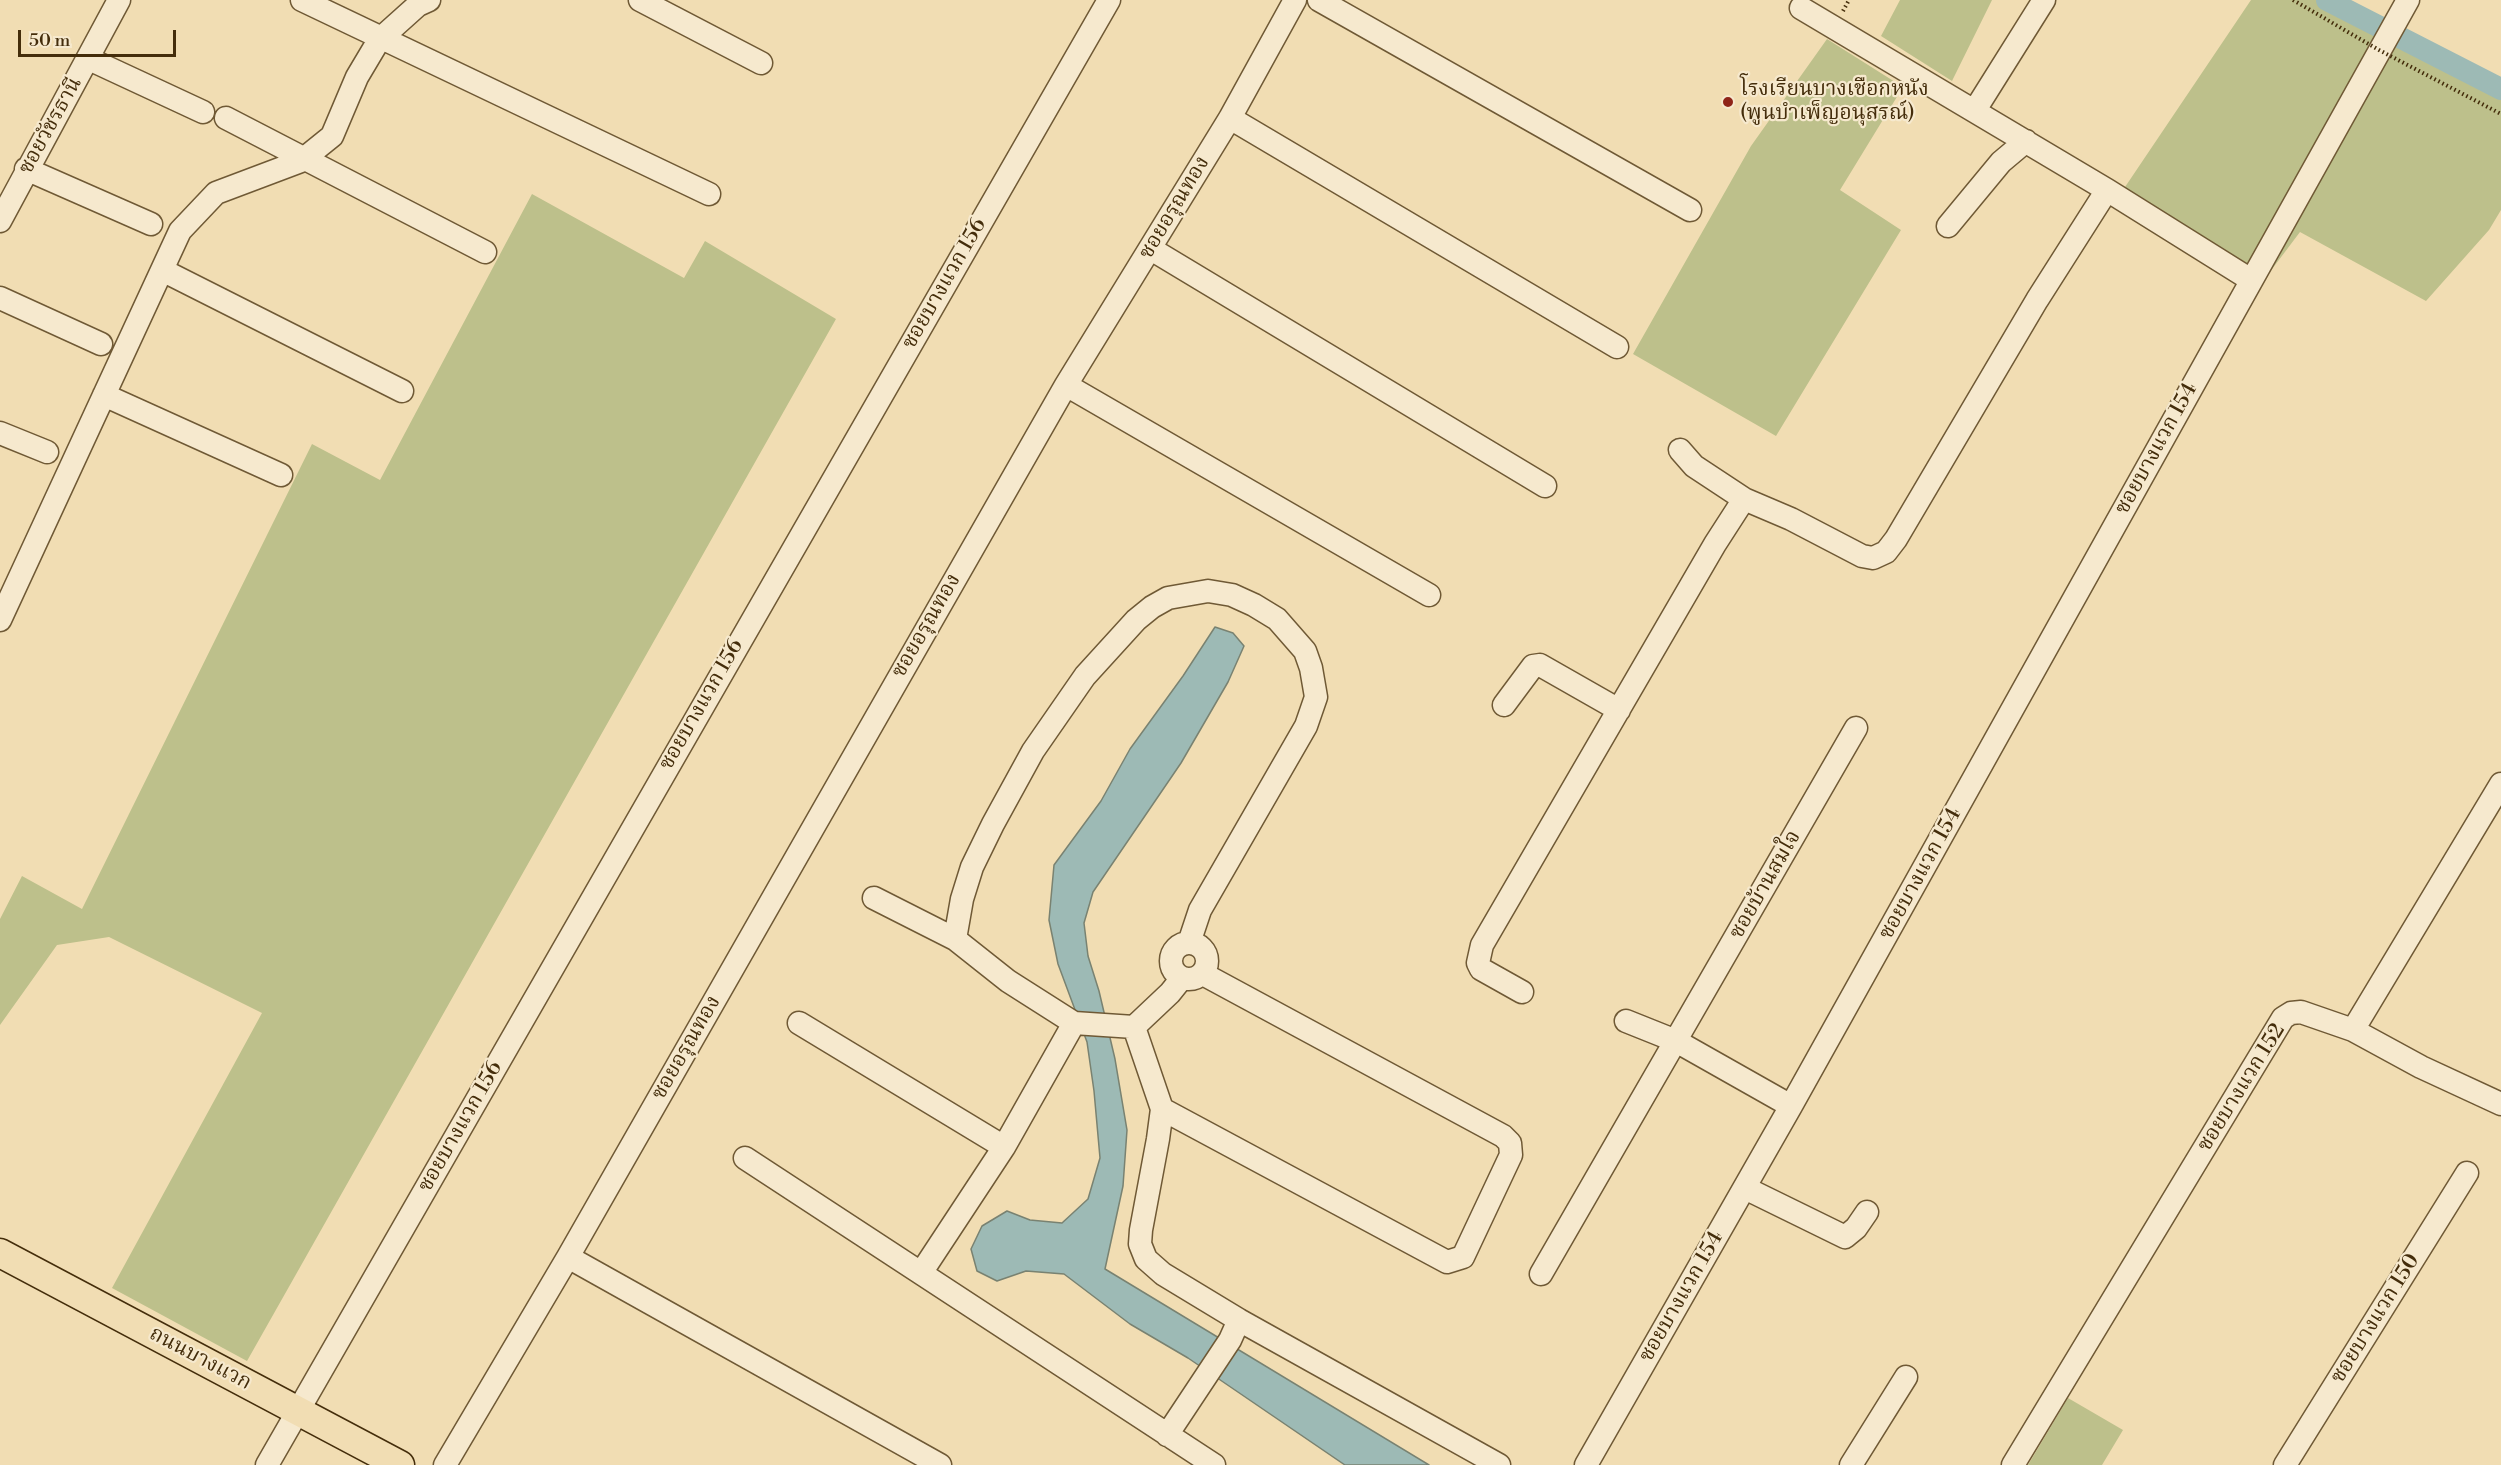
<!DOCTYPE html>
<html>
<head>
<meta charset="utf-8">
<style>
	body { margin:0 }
	#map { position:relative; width:2501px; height:1465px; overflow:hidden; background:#f1ddb3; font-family:"Libre Bodoni",serif }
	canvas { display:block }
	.scale { position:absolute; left:18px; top:30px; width:158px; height:27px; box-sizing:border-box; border:3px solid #442d0b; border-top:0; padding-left:8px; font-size:18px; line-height:21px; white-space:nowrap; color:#442d0b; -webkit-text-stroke:4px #f6e9ce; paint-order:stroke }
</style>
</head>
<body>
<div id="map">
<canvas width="2501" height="1465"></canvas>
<div class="scale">50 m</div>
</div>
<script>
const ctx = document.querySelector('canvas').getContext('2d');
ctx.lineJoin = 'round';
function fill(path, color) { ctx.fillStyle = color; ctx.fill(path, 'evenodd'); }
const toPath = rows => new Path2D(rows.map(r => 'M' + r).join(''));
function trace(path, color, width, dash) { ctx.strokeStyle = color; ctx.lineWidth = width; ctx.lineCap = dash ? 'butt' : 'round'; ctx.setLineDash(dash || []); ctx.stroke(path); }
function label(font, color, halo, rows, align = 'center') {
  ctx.font = font + ' "Libre Bodoni","Noto Serif Thai",serif'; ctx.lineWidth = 4.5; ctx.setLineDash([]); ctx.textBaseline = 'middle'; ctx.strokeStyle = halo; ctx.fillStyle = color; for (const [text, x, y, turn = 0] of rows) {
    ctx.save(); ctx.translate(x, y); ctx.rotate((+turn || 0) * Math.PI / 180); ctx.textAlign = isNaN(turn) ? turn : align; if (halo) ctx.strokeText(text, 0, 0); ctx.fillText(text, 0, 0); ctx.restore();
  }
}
fill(toPath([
	[1900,0,1992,0,1952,81,1881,36],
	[2251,0,2328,0,2501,78,2501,210,2489,230,2426,301,2300,232,2260,285,2123,190],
	[1827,39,1903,87,1840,190,1901,230,1776,436,1633,354,1751,146],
	[532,194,684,278,705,241,836,319,247,1361,112,1288,262,1013,109,937,57,945,0,1025,0,919,22,876,82,909,312,444,380,480],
	[2068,1398,2123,1430,2102,1465,2028,1465]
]), '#bdc08b');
const water = toPath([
	[1215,627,1233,633,1244,646,1228,682,1181,763,1093,892,1084,923,1088,956,1099,991,1115,1059,1127,1130,1123,1186,1105,1269,1429,1465,1345,1465,1188,1358,1130,1324,1064,1274,1026,1271,997,1281,977,1271,971,1249,982,1226,1007,1211,1030,1220,1062,1223,1088,1199,1100,1158,1094,1091,1087,1042,1058,964,1049,920,1054,865,1101,801,1130,749,1183,676,1215,627]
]);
fill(water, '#9dbab5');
trace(water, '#798271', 1.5);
trace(toPath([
	[2327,0,2501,89]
]), '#9dbab5', 22);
const minor = toPath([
	[302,0,709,194],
	[640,0,761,63],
	[1319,0,1690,210],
	[1801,8,2107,190,2251,280],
	[89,59,203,112],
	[1975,110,2044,0],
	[226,118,485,252],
	[1230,118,1617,347],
	[26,169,151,224],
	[0,221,119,0],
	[1948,226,2001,162,2026,141],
	[1151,249,1545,486],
	[162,270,402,391],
	[0,298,101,344],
	[1066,385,1429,595],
	[104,395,281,475],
	[0,433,47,452],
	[1680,450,1694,466,1744,499,1791,519,1862,556,1873,558,1886,552,1896,539,2037,300,2107,190],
	[0,620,180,231,216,193,301,161,332,136,357,77,379,40,418,5,429,0],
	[1504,705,1533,666,1540,665,1619,710],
	[874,898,955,939],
	'1171 961a18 18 0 1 1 36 0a18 18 0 1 1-36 0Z',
	[1522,992,1481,969,1478,963,1482,945,1715,544,1744,499],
	[1626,1021,1676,1041,1791,1106],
	[799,1023,1004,1147],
	[1074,1023,1008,981,955,939,962,899,972,867,993,824,1033,751,1085,676,1136,620,1152,607,1168,598,1208,591,1232,595,1254,605,1277,619,1305,651,1311,668,1316,697,1306,726,1200,910,1189,943],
	[1134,1027,1170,993,1182,978],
	[2353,1030,2421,1067,2501,1104],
	[1162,1109,1447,1262,1463,1257,1511,1155,1510,1143,1503,1136,1203,974],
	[745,1158,1214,1465],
	[1745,1188,1845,1237,1856,1228,1867,1212],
	[568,1257,940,1465],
	[921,1273,1004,1147,1074,1023,1134,1027,1162,1109,1158,1139,1141,1230,1140,1244,1146,1259,1163,1274,1239,1320,1499,1465],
	[1541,1274,1856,728],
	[1167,1435,1230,1340,1239,1320],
	[267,1465,1109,0],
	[445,1465,568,1257,1066,385,1230,118,1295,0],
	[1586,1465,1791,1106,2408,0],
	[1851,1465,1906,1377],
	[2013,1465,2283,1018,2291,1013,2301,1012,2353,1030,2501,784],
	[2285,1465,2467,1173]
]);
const major = toPath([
	[0,1253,400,1465]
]);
trace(minor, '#6f5935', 25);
trace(major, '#442d0b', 31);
trace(toPath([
	[1843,11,1849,0]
]), '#442d0b', 4, [1.5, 3]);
trace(minor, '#f6e9ce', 22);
trace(major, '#f1ddb3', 28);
trace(toPath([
	[2293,0,2379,50,2501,114]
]), '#442d0b', 4, [1.5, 3]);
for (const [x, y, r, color] of [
	[1728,102,6,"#8f2418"]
]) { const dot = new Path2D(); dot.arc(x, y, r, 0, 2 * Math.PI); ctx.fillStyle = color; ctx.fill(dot); trace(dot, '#f6e9ce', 2); }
label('21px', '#442d0b', '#f6e9ce', [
	["โรงเรียนบางเชือกหนัง",1740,90],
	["(พูนบำเพ็ญอนุสรณ์)",1740,114]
], 'left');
label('21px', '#442d0b', '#f6e9ce', [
	["ซอยวัชรธานี",51,126,-61],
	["ซอยอรุณทอง",1175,208,-59],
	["ซอยบางแวก 156",945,284,-60],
	["ซอยบางแวก 154",2157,449,-61],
	["ซอยอรุณทอง",927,626,-60],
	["ซอยบางแวก 156",702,705,-60],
	["ซอยบางแวก 154",1921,874,-61],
	["ซอยบ้านสมใจ",1766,885,-60],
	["ซอยอรุณทอง",687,1048,-60],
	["ซอยบางแวก 152",2242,1088,-58],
	["ซอยบางแวก 156",461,1127,-60],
	["ซอยบางแวก 154",1682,1297,-60],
	["ซอยบางแวก 150",2376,1319,-58],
	["ถนนบางแวก",200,1359,28]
]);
</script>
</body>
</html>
